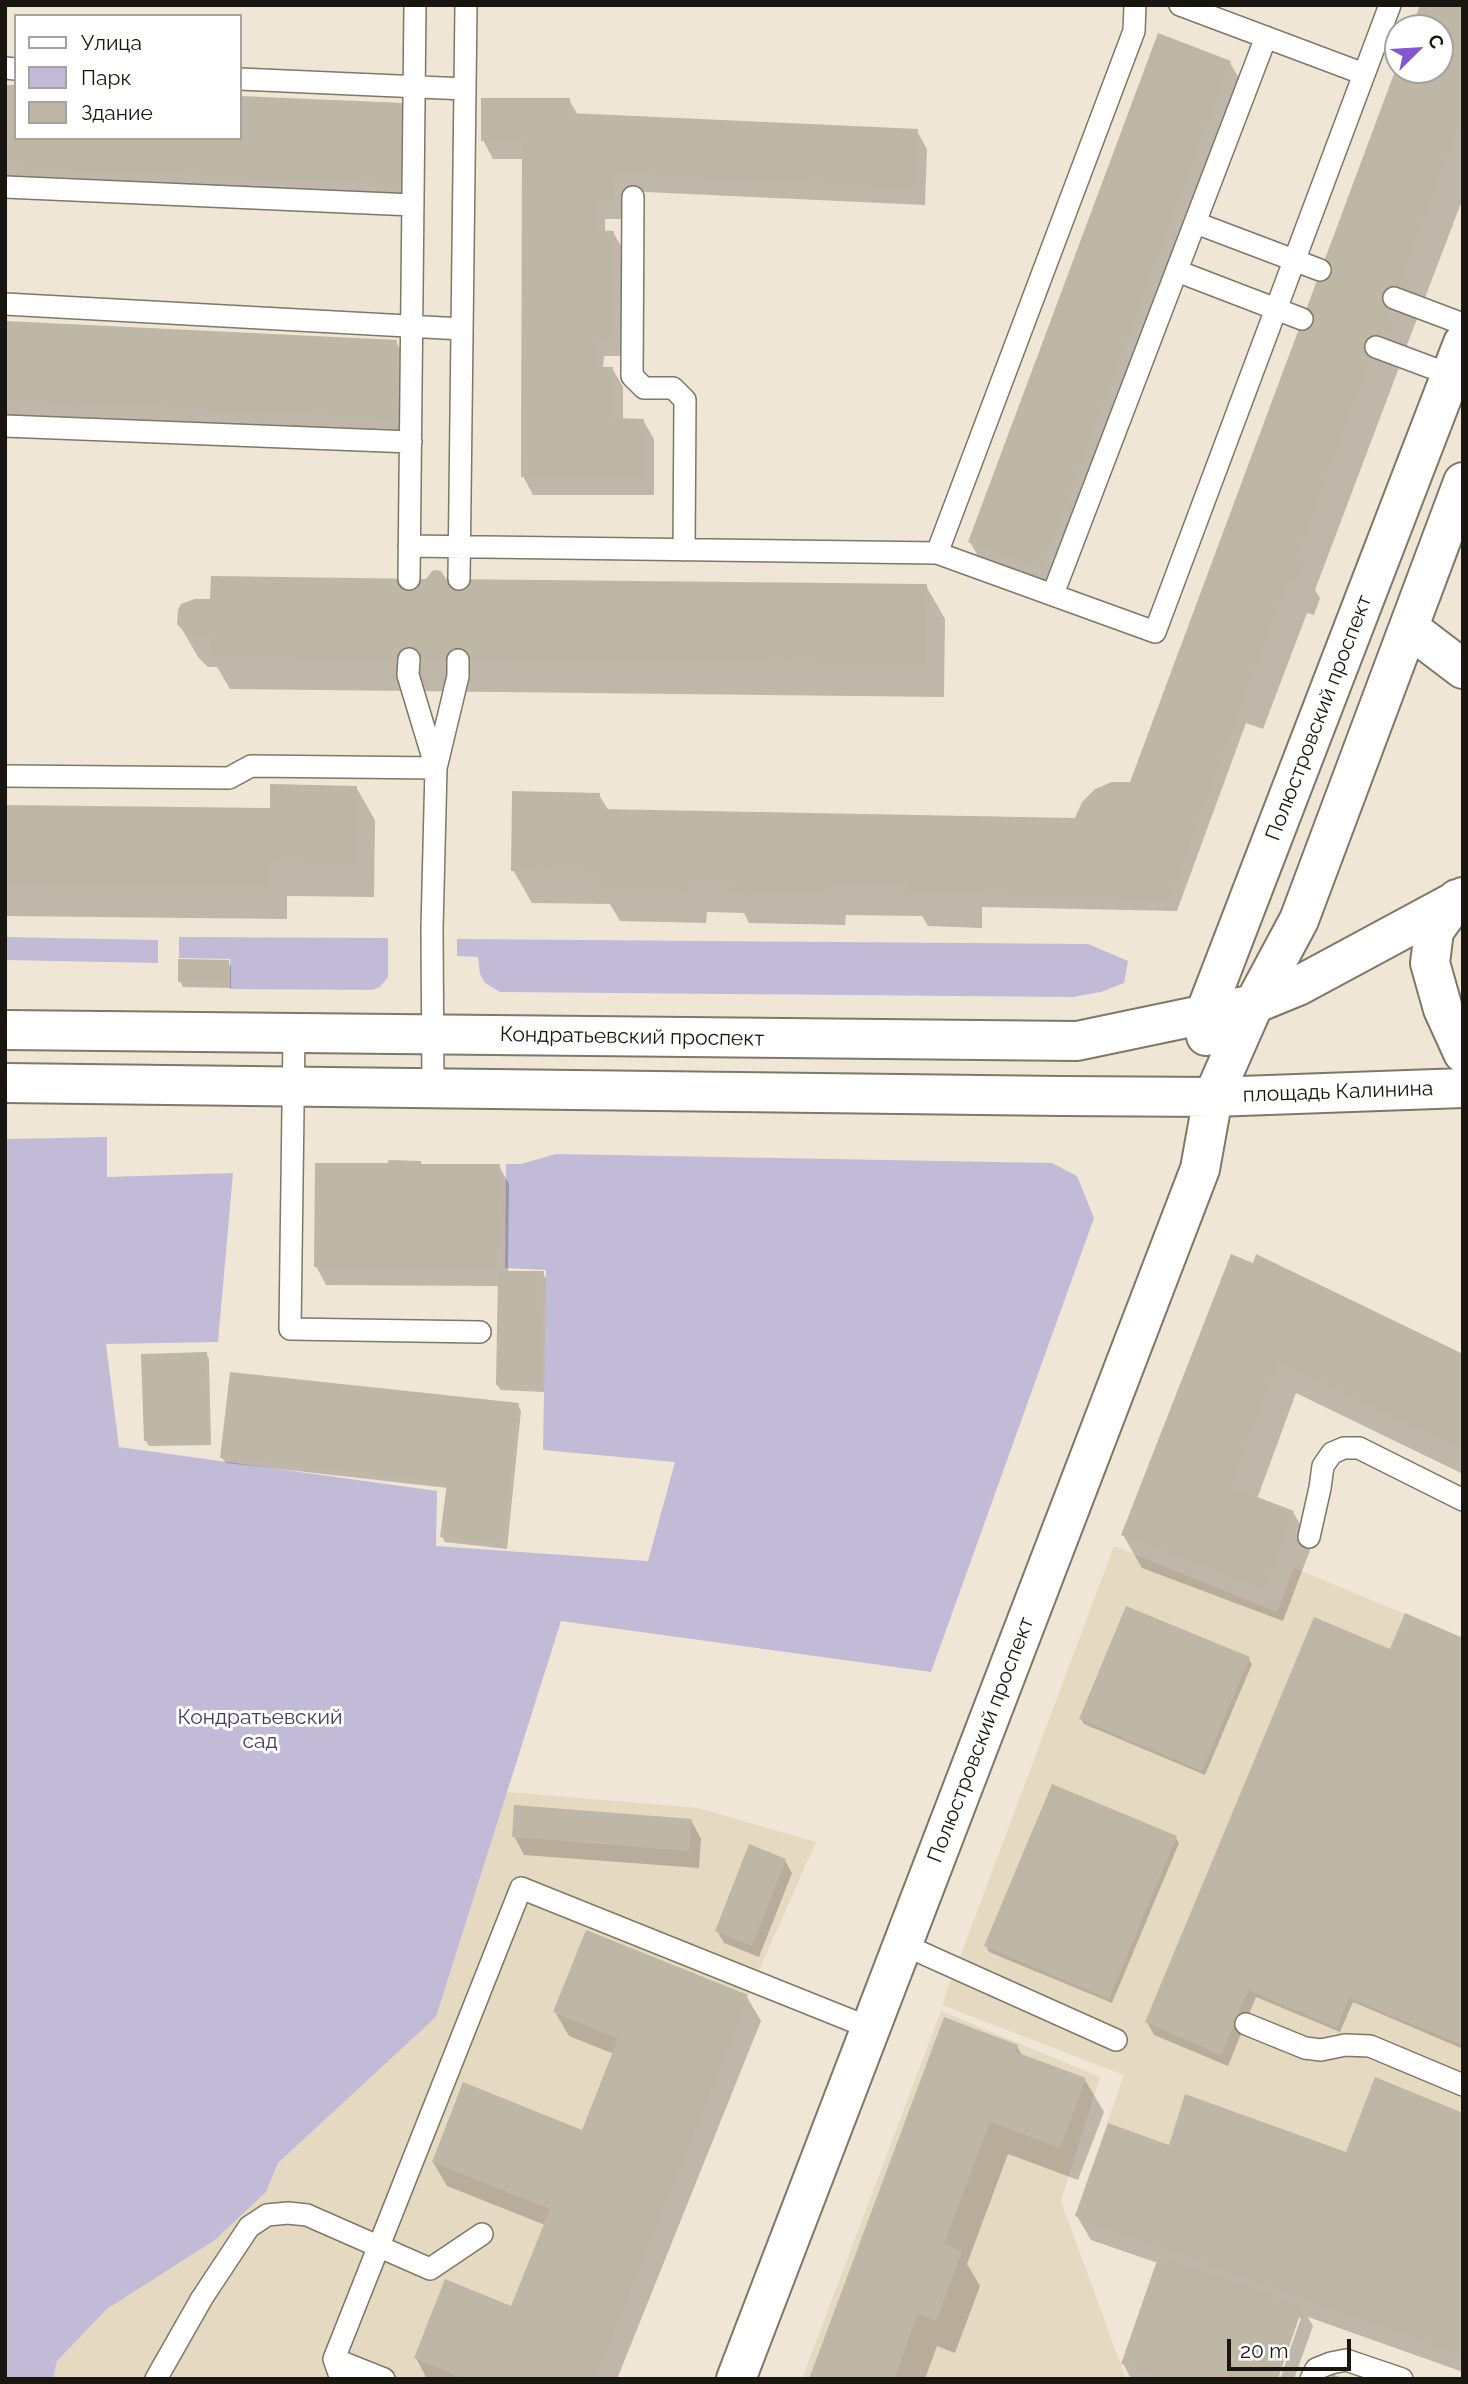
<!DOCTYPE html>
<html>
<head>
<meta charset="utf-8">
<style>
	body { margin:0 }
	#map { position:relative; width:1468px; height:2384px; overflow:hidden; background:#efe6d5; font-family:Raleway,sans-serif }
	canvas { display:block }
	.frame { position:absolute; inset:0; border:7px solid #191610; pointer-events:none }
	.legend { position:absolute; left:14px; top:14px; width:228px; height:126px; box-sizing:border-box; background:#fff; border:2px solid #a3a29f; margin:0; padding:9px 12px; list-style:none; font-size:21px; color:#191610 }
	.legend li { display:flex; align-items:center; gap:14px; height:35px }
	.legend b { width:35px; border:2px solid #a3a29f }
	.north { position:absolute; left:1384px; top:14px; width:70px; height:70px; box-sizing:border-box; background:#fff; border:2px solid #a3a29f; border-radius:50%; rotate:66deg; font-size:19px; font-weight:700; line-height:28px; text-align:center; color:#191610 }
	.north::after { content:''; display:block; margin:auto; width:24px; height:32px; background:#8456cf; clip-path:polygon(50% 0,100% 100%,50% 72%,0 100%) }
	.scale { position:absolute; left:1227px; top:2339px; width:124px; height:32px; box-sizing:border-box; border:4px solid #191610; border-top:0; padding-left:9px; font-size:21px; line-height:24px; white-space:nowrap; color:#191610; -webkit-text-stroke:5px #fff; paint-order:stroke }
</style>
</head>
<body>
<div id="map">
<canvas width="1468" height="2384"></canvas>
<div class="frame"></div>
<ul class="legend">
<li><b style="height:9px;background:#fff"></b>Улица</li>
<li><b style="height:19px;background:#c2bbd7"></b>Парк</li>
<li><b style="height:19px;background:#bfb7a6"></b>Здание</li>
</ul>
<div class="north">С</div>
<div class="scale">20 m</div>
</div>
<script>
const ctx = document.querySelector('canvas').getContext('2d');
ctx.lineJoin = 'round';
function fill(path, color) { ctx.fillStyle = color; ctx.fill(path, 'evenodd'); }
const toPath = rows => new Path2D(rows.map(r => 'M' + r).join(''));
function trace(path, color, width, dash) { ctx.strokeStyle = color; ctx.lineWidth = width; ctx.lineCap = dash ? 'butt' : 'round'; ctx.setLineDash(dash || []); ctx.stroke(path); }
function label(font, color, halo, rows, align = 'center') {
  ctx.font = font + ' Raleway,sans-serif'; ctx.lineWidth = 6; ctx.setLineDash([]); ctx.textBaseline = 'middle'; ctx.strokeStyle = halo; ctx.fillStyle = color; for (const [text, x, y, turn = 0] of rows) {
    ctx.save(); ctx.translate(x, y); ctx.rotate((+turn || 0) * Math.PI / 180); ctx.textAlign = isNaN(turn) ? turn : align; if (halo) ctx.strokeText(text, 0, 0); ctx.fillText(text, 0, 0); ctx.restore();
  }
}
fill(toPath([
	[1114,1546,1277,1612,1294,1568,1463,1638,1463,2354,1075,2216,1124,2075,942,2005],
	[507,1792,698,1808,816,1842,748,1995,594,2379,53,2379,57,2361,107,2309,215,2240,266,2192,278,2163,436,2017],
	[941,2011,1100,2077,1061,2201,1126,2379,802,2379]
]), '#e5d9c1');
fill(toPath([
	[5,937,158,940,158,963,5,960],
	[179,937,388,938,388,977,380,987,372,990,230,989,230,959,179,958],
	[457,939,1088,944,1128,961,1124,983,1101,992,1073,997,500,992,485,983,480,974,478,957,457,956],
	[107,1137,107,1177,233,1173,218,1342,106,1344,119,1447,437,1491,436,1546,648,1561,675,1462,543,1450,546,1270,505,1268,506,1164,521,1164,556,1154,1052,1163,1077,1176,1094,1218,931,1672,561,1621,436,2017,278,2163,266,2192,215,2240,107,2309,57,2361,53,2379,5,2379,5,1139]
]), '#c2bbd7');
fill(toPath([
	[1463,5,1463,198,1407,345,1411,351,1400,365,1315,590,1320,598,1314,615,1307,613,1263,729,1246,723,1177,911,982,907,982,928,928,926,922,916,846,915,845,925,749,923,744,913,707,912,706,923,620,921,610,904,532,903,513,870,599,795,609,811,1076,820,1131,783,1398,68,1398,70,1440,70,1440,28,1413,28],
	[1230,63,1249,95,1061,602,989,575,970,542],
	[5,87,16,138,240,138,240,97,403,105,413,209,5,190],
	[569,100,578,115,917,131,927,149,925,205,624,191,624,219,605,219,605,232,613,232,624,251,623,356,604,356,603,368,612,368,623,387,623,420,643,420,654,439,654,495,533,495,523,476,524,159,493,159,483,140],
	[5,323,396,342,410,366,407,443,5,423],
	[445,580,926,586,945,619,944,697,230,689,217,667,208,667,198,657,179,624,212,601],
	[356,787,375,820,374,897,287,896,287,919,5,916,5,807,271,810],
	[228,962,231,967,231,988,183,987,180,981],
	[420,1162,422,1165,499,1166,509,1184,508,1272,543,1273,546,1279,544,1392,501,1390,497,1385,500,1286,326,1285,316,1266],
	[1253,1265,1463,1356,1463,1474,1296,1393,1257,1499,1293,1512,1312,1545,1283,1621,1142,1568,1123,1535],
	[206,1353,209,1359,211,1445,149,1446,146,1441],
	[518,1405,521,1411,507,1549,445,1542,442,1536,448,1488,226,1463,222,1458],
	[1463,1639,1463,2049,1353,2002,1340,2032,1256,1997,1228,2066,1154,2035,1147,2022,1391,1651],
	[1248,1659,1252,1664,1205,1775,1084,1724,1081,1719],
	[691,1820,701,1839,699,1868,524,1855,514,1836],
	[1176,1838,1179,1843,1112,2003,989,1952,986,1946],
	[785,1861,792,1873,759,1957,724,1943,717,1931],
	[747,1997,761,2021,617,2379,427,2379,416,2358,512,2308,545,2225,447,2186,433,2162,583,2132,614,2054,569,2036,555,2012],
	[1017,2047,1023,2056,1085,2080,1104,2112,1078,2180,1008,2154,967,2264,980,2286,955,2353,937,2346,925,2379,811,2379],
	[1463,2115,1463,2372,1308,2317,1313,2326,1294,2379,1280,2379,1301,2318,1297,2318,1276,2379,1131,2379,1123,2363,1158,2263,1091,2240,1077,2216,1170,2147,1347,2154],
	[1332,2374,1345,2379,1330,2379]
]), '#0003');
fill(toPath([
	[1420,5,1463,5,1463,116,1388,314,1395,321,1394,326,1391,330,1381,332,1296,561,1302,564,1295,583,1288,581,1170,899,907,894,907,884,828,883,827,893,729,891,729,881,689,880,688,890,599,889,599,872,511,871,512,791,600,793,600,809,1075,818,1082,802,1095,789,1112,782,1130,782,1398,63,1398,70,1440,70,1440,28,1411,28],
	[1158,33,1231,61,1042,570,968,542],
	[5,85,16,85,16,138,240,138,240,96,404,103,400,185,5,167],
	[481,98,570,98,570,113,918,129,915,188,615,174,614,201,596,201,596,230,614,231,614,338,594,338,594,367,613,367,613,418,644,419,644,478,521,477,522,141,481,141],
	[5,321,397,340,394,419,5,400],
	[436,570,441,571,446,579,927,584,926,665,209,657,210,636,187,634,177,624,178,610,181,604,195,599,210,599,211,576,426,579,432,571],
	[270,784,357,786,356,865,269,863,269,887,5,884,5,805,270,808],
	[178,959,229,960,229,983,178,982],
	[388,1160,421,1161,421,1164,500,1164,498,1268,314,1267,315,1163,388,1163],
	[1231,1254,1253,1263,1256,1254,1463,1354,1463,1451,1278,1362,1231,1487,1294,1511,1265,1590,1121,1535],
	[498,1271,544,1271,542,1386,496,1385],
	[207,1352,209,1440,144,1441,141,1354],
	[230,1372,519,1403,504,1544,440,1537,447,1483,220,1458],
	[1126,1606,1250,1657,1202,1771,1079,1719],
	[1405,1613,1463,1638,1463,2045,1349,1998,1337,2028,1248,1990,1221,2055,1145,2022,1314,1617,1390,1649],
	[1052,1784,1177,1836,1109,1999,984,1946],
	[514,1805,692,1819,689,1851,512,1837],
	[749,1844,786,1859,752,1946,715,1931],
	[586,1930,748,1995,594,2379,464,2379,414,2358,445,2279,511,2306,550,2209,432,2162,463,2082,582,2130,618,2039,553,2012],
	[944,2017,1018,2045,1016,2052,1086,2078,1060,2148,990,2122,944,2244,962,2251,936,2321,918,2314,894,2379,809,2379],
	[1375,2077,1463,2113,1463,2354,1075,2216,1108,2123,1169,2145,1185,2094,1346,2152],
	[1159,2255,1303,2306,1278,2379,1164,2379,1121,2364]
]), '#bfb7a6');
const lane = toPath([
	[1180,5,1364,74],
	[5,68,16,69],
	[240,79,465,89],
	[5,187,413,205],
	[633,197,632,376,644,388,673,388,685,400,684,550],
	[1196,223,1320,270],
	[1177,271,1302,319],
	[1394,298,1463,324],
	[5,304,462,329],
	[1376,347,1451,375],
	[5,426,411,442],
	[409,546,937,553,1155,632,1390,5],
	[937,553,1134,31,1135,5],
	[409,579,415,5],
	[459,579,466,5],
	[1053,594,1266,37],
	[5,776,229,778,251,766,436,768,408,675,409,659],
	[294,1034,290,1329,480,1332],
	[433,1088,432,929,436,768,458,676,458,660],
	[1309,1537,1320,1488,1323,1466,1332,1453,1344,1448,1359,1448,1463,1500],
	[902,1944,1116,2040],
	[1246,2024,1305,2048,1321,2050,1345,2045,1370,2046,1463,2085],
	[334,2359,384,2379],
	[156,2379,202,2298,249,2227,267,2215,288,2213,307,2215,430,2269,482,2234],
	[341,2379,334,2359,521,1888,870,2028],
	[1311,2379,1316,2369,1331,2363,1346,2360,1402,2379]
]);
const secondary = toPath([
	[1409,628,1463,669],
	[1457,899,1434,931,1430,963,1443,1009,1463,1053],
	[5,1030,1077,1041,1254,1004,1298,986,1463,897],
	[1206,1036,1204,1016,1463,343],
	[5,1083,1062,1096,1213,1097,1463,1088],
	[736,2379,1200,1169,1213,1097,1254,1004,1299,920,1463,482]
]);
trace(lane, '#7f7767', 24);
trace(secondary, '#7f7767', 42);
trace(lane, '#fff', 21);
trace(secondary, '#fff', 38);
label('21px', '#191610', '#fff', [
	["Полюстровский проспект",1319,718,-69],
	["Кондратьевский проспект",632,1037,1],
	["площадь Калинина",1338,1092,-2],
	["Полюстровский проспект",981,1740,-69]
]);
label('21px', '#473865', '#fff', [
	["Кондратьевский",260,1718],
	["сад",260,1742]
]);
</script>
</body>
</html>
